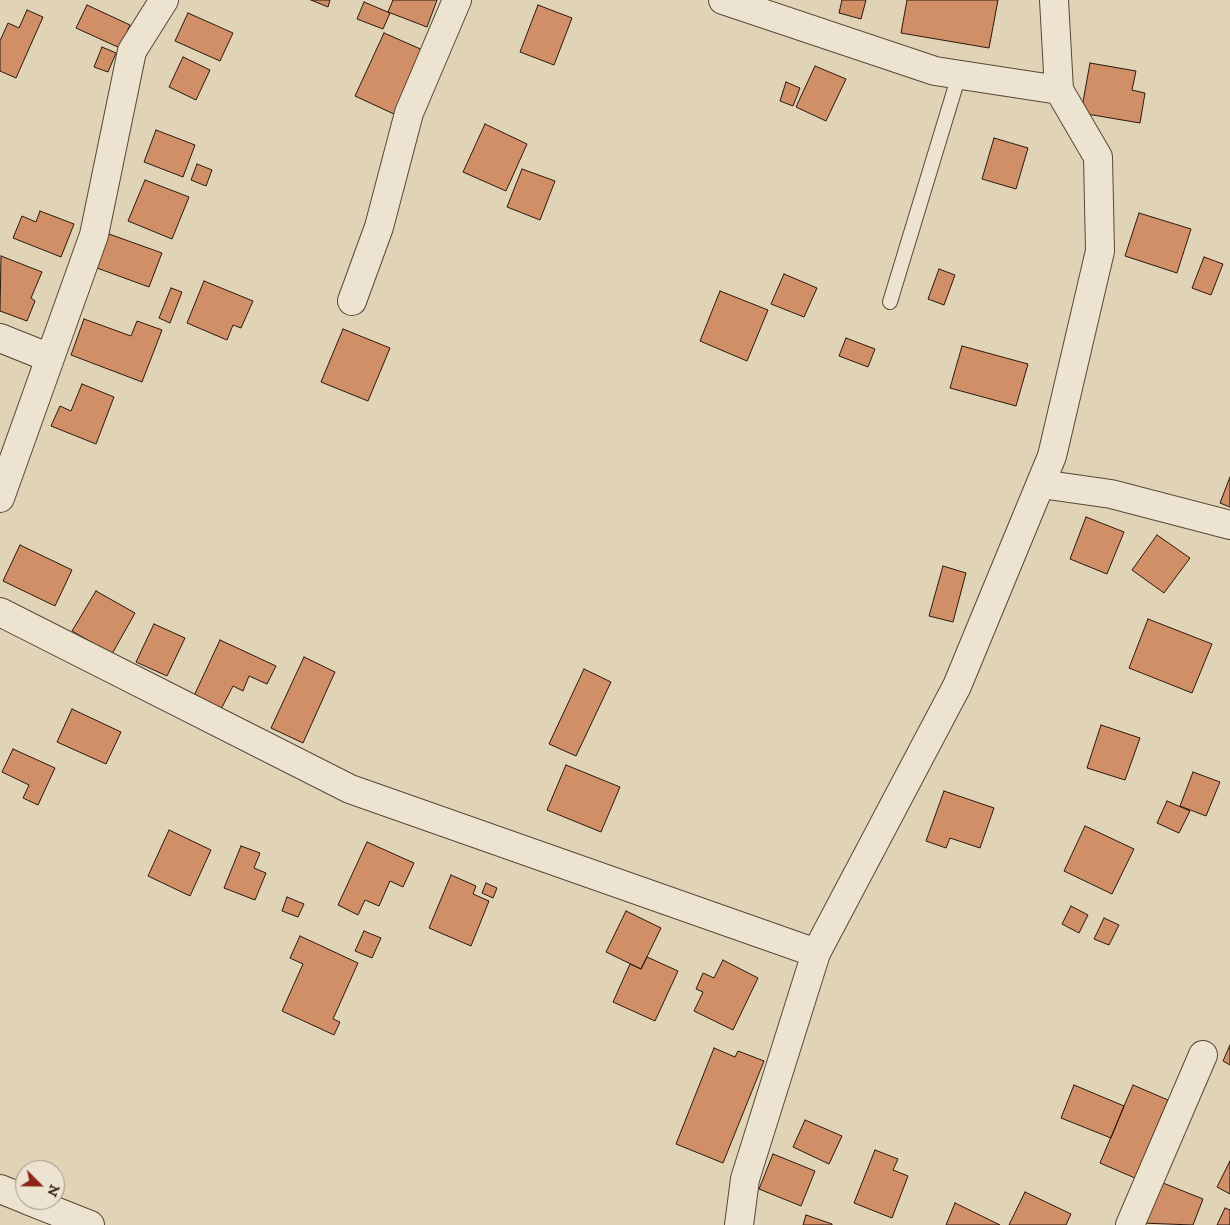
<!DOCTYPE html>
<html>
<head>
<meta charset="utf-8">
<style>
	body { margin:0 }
	#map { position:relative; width:1230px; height:1225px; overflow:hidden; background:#e1d4b6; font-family:"IM FELL DW Pica",serif }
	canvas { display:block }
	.north { position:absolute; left:15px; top:1160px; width:50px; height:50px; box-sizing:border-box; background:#ece3d0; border:1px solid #9f9282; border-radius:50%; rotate:113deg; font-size:14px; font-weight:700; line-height:20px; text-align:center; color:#2b180e }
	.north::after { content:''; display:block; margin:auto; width:18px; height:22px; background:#8f2418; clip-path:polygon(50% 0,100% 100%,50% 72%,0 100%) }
</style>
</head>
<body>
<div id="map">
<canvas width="1230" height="1225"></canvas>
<div class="north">N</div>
</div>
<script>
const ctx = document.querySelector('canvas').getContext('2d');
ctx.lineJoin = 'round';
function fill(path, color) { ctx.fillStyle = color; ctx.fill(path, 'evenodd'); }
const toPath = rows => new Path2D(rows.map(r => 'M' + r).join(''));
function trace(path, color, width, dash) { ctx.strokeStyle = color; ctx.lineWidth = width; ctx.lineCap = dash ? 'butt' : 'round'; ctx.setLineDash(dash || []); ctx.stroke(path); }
const building = toPath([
	[311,0,330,0,328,7,311,0],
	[393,0,437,0,427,27,388,12,393,0],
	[842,0,866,0,861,19,839,13,842,0],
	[907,0,998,0,989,48,901,33,907,0],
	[364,2,390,13,383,29,357,19,364,2],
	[87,5,130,25,120,48,76,28,87,5],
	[538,5,572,18,554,65,520,52,538,5],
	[27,10,43,17,16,78,0,71,0,41,8,23,19,28,27,10],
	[188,13,233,33,220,61,175,41,188,13],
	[384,33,425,51,396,115,355,96,384,33],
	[102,47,116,53,108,72,94,67,102,47],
	[183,57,210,70,196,100,169,87,183,57],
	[1090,63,1136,71,1132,90,1145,93,1140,123,1081,113,1090,63],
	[815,66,846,79,826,121,796,107,815,66],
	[786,82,800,88,793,106,780,101,786,82],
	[485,124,527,144,506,191,463,172,485,124],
	[156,130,195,145,183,177,144,162,156,130],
	[994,138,1028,148,1016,189,982,179,994,138],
	[197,164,212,170,206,186,191,180,197,164],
	[522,169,555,181,540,220,507,207,522,169],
	[145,180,189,197,172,239,128,221,145,180],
	[40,211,74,224,61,257,13,238,22,216,36,222,40,211],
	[1139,213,1191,229,1177,273,1125,256,1139,213],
	[109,234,162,253,149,287,97,268,109,234],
	[1,256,42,272,31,298,35,301,27,321,0,311,1,256],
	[1204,257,1223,264,1211,295,1192,288,1204,257],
	[939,269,955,275,944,305,928,299,939,269],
	[784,274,817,288,804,317,771,304,784,274],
	[204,281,253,301,241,328,233,325,227,340,187,323,204,281],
	[171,288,182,292,170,323,159,318,171,288],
	[720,291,768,310,747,361,700,341,720,291],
	[84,319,131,336,137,321,162,330,142,382,71,355,84,319],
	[343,329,390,348,368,401,321,382,343,329],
	[846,338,875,349,868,367,839,356,846,338],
	[962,346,1028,364,1016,406,950,388,962,346],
	[82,384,114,397,96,444,51,426,60,406,71,411,82,384],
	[1230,477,1230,507,1220,503,1230,477],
	[1086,517,1124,532,1107,574,1070,559,1086,517],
	[1157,535,1190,558,1164,593,1132,570,1157,535],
	[20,545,72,570,55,606,3,581,20,545],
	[943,566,966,573,953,622,929,616,943,566],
	[96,591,135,613,112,654,72,631,96,591],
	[1148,619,1212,644,1192,693,1129,668,1148,619],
	[154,624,185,638,167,676,136,662,154,624],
	[220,640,276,666,267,684,249,676,243,691,233,686,219,713,192,700,220,640],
	[304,657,335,672,303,743,271,728,304,657],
	[584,669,611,682,576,756,549,744,584,669],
	[72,709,121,732,106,764,57,742,72,709],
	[1101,725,1140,738,1125,780,1087,768,1101,725],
	[13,749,55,768,38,805,23,798,29,785,2,772,13,749],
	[566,765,620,787,601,832,547,810,566,765],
	[1193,772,1220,782,1206,816,1180,806,1193,772],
	[944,791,994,808,980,848,950,838,946,848,926,841,944,791],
	[1167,801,1190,811,1179,833,1157,823,1167,801],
	[1085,826,1134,849,1112,894,1064,871,1085,826],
	[169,830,211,850,190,896,148,876,169,830],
	[367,842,414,863,403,887,390,881,379,906,365,900,358,915,338,905,367,842],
	[241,846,260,853,254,868,266,873,255,900,224,888,241,846],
	[451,875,476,886,473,894,489,901,471,946,429,928,451,875],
	[486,883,497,888,493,898,482,893,486,883],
	[287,897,304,904,298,917,282,911,287,897],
	[1071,906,1088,915,1079,933,1062,924,1071,906],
	[626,911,661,928,641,969,606,952,626,911],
	[1104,918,1119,925,1109,945,1094,939,1104,918],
	[364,931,381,938,372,958,355,951,364,931],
	[300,936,358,963,333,1019,340,1022,334,1035,282,1011,303,964,290,958,300,936],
	[647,957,678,971,655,1021,613,1002,630,964,641,969,647,957],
	[723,960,758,978,733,1030,694,1011,703,992,696,989,703,973,714,978,723,960],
	[1230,1045,1230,1065,1223,1061,1230,1045],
	[714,1048,735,1057,738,1051,764,1061,723,1163,676,1144,714,1048],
	[1074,1085,1124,1106,1111,1138,1061,1118,1074,1085],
	[1133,1085,1168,1100,1135,1178,1100,1163,1133,1085],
	[805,1120,842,1136,829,1164,793,1147,805,1120],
	[875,1150,898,1159,893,1170,908,1176,892,1218,854,1203,875,1150],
	[773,1154,815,1171,801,1206,759,1189,773,1154],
	[1230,1161,1230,1194,1217,1187,1230,1161],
	[1158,1181,1203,1199,1193,1225,1141,1223,1158,1181],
	[1025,1192,1071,1214,1066,1225,1009,1225,1025,1192],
	[955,1203,1000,1225,946,1225,955,1203],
	[1225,1208,1230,1210,1230,1225,1217,1225,1225,1208],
	[806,1215,832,1224,832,1225,803,1225,806,1215]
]);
fill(building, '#d08f67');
trace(building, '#2b180e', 1);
const service = toPath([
	[890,302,959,75]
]);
const minor = toPath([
	[723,0,935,71,1059,90],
	[352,301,379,227,409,113,457,0],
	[0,338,50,358],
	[1041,484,1111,494,1230,525],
	[0,498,94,235,132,51,164,0],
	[0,612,350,789,816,953],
	[739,1225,745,1179,816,953,957,686,1052,456,1100,251,1098,157,1059,90,1054,0],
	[1130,1225,1203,1055]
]);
const tertiary = toPath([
	[0,1189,25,1199],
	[27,1200,90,1225]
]);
trace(service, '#584738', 16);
trace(minor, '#584738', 30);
trace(tertiary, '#584738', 30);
trace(service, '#ece3d0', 14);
trace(minor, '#ece3d0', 28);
trace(tertiary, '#ece3d0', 28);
</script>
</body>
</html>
